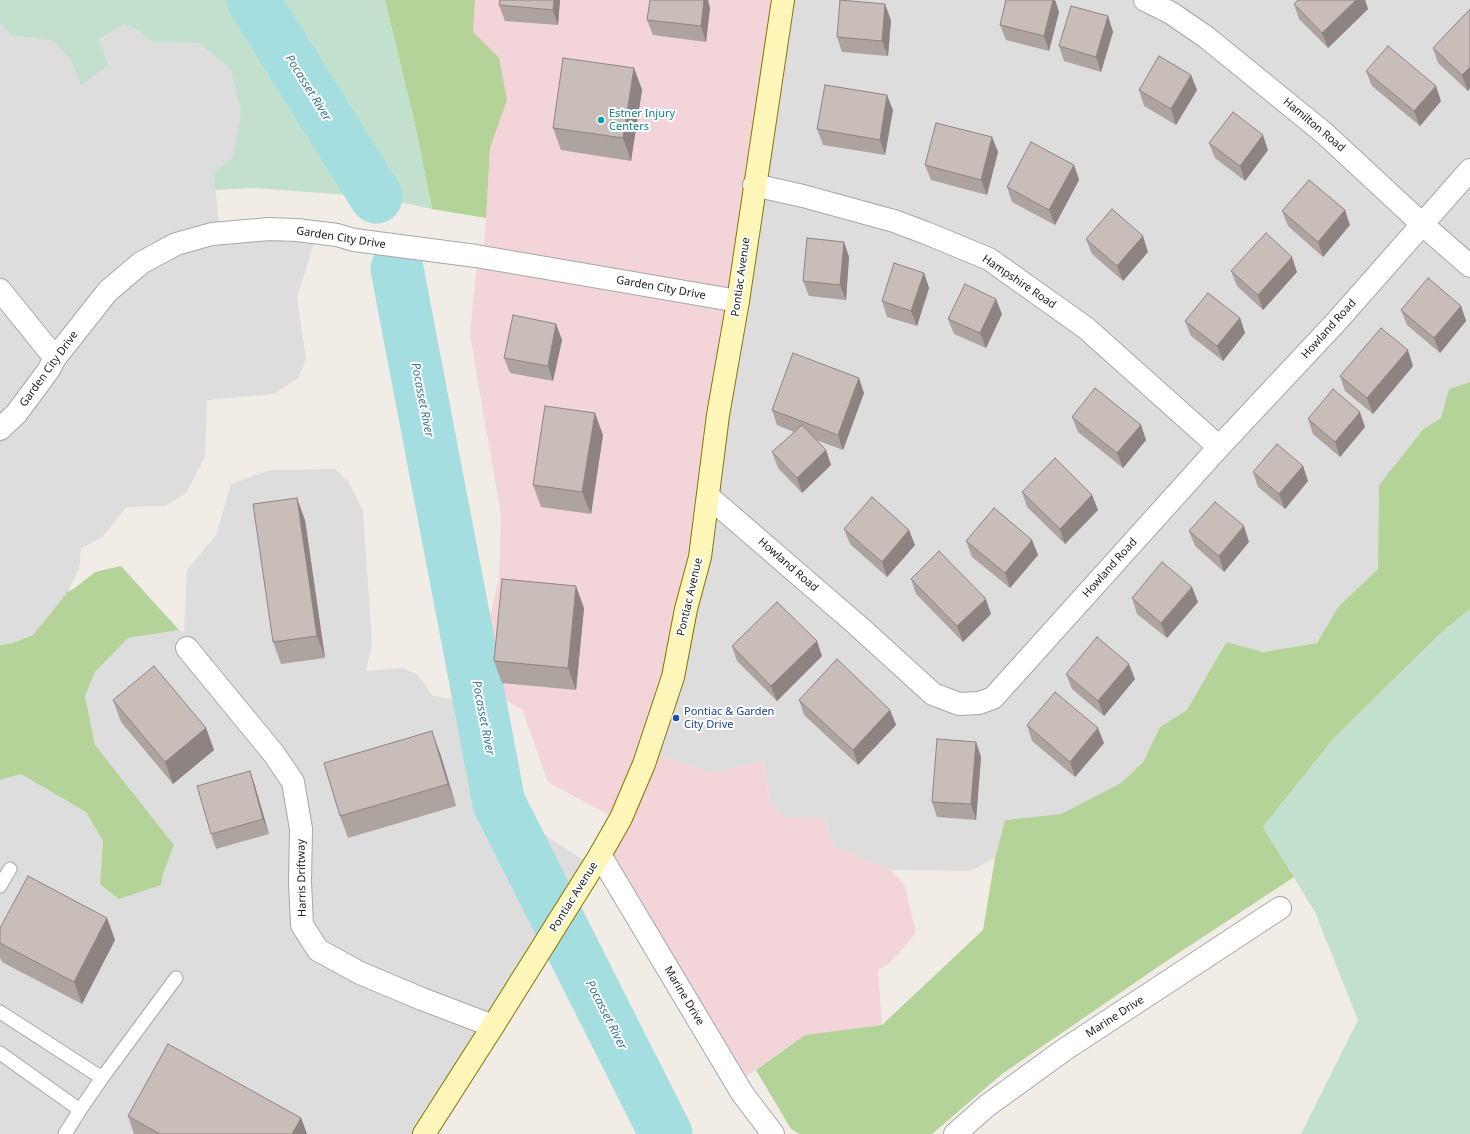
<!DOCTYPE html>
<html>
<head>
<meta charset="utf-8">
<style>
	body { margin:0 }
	canvas { display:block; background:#f1ece6 }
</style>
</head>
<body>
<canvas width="1470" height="1134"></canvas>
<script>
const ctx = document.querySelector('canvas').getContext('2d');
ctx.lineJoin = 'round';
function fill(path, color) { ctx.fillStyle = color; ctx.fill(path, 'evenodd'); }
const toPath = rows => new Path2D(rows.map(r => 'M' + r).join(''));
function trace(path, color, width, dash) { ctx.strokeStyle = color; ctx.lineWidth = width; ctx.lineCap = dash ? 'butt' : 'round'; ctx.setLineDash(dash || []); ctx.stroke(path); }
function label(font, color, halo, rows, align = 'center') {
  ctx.font = font + ' "Noto Sans",sans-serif'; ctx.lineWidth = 4; ctx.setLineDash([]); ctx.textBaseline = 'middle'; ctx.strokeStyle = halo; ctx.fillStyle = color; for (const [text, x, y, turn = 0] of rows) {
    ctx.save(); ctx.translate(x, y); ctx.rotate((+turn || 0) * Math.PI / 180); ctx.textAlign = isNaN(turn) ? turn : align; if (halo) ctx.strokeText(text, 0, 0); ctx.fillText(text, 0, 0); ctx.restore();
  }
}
fill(toPath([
	[783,0,1470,0,1470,382,1449,389,1441,418,1422,429,1379,485,1378,569,1338,607,1317,643,1263,652,1225,642,1187,710,1160,727,1143,762,1121,783,1061,814,1005,820,995,858,971,871,891,870,834,846,825,818,782,817,769,799,764,761,711,773,648,750],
	[0,23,11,35,54,41,71,60,123,25,133,27,152,42,199,43,231,70,241,112,233,157,214,173,219,228,317,234,297,297,306,359,298,378,274,394,207,400,205,457,186,493,165,506,127,507,101,538,81,548,79,569,70,587,68,593,33,635,13,643,0,645],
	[335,469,348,481,363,511,372,644,366,671,403,668,418,675,433,696,470,702,490,748,508,768,528,824,591,865,425,1134,0,1134,0,780,21,774,86,812,103,841,100,884,161,885,163,874,174,845,95,745,85,696,95,672,128,638,179,630,184,632,187,570,216,535,231,484,270,470]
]), '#dedddd');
fill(toPath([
	[475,0,783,0,713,471,648,750,711,773,764,761,769,799,782,817,825,818,834,846,891,870,905,886,916,933,890,963,878,970,882,1025,805,1035,744,1078,601,856,616,819,548,782,522,709,475,685,499,577,501,516,470,334,477,261,484,248,490,148,507,100,473,32]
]), '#f3d4d8');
fill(toPath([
	[385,0,475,0,473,32,499,58,507,100,490,148,486,218,432,209,415,125],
	[1470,382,1470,609,1441,633,1335,737,1263,827,1294,877,1165,962,1002,1074,932,1134,800,1134,791,1129,756,1070,805,1035,882,1025,983,930,995,858,1005,820,1061,814,1121,783,1143,762,1160,727,1187,710,1226,642,1263,652,1317,643,1338,607,1378,569,1379,485,1423,429,1441,418,1449,389],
	[121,566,179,630,128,638,95,672,85,696,95,745,174,845,163,874,161,885,119,899,100,884,103,841,86,812,21,774,0,780,0,645,13,643,33,635,63,598,63,596,66,596,66,593,75,588,95,572]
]), '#b4d398');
fill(toPath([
	[0,0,385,0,415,125,432,209,376,197,254,188,215,190,214,173,233,157,241,112,231,70,199,43,152,42,133,27,123,25,99,40,108,65,81,85,71,60,54,41,11,35,0,23],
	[1470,609,1470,1134,1301,1134,1358,1020,1315,912,1263,827,1335,737,1441,633]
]), '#c2e0cd');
trace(toPath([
	[253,0,376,197],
	[397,269,499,803,666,1134]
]), '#a4dee1', 53);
const service = toPath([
	[0,886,10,869],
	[0,1012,102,1078,80,1110,65,1134],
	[0,1053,80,1110],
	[102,1078,176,978]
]);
const minor = toPath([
	[1145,0,1171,13,1206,37,1324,133,1422,224,1470,266],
	[754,185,803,196,894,221,926,233,989,259,1086,328,1219,447],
	[0,290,55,358],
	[709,497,856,624,933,694,959,704,979,703,993,698,1219,447,1337,321,1470,170],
	[187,648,274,754,293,782,301,829,300,882,302,925,318,950,360,973,422,999,493,1026],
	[600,855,742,1093,773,1134],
	[955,1134,988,1105,1064,1050,1280,908]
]);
const tertiary = toPath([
	[0,429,16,414,48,371,55,358,108,291,141,263,176,244,212,234,269,229,297,230,337,235,354,240,476,256,738,301]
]);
const secondary = toPath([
	[424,1134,493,1026,600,855,621,818,644,764,673,677,686,609,700,557,718,415,738,301,783,0]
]);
trace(service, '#a7a7a7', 15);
trace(minor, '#a7a7a7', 24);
trace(tertiary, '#a7a7a7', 24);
trace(secondary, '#7e7600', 24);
trace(service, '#fff', 13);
trace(minor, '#fff', 22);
trace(tertiary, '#fff', 22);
trace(secondary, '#fef5b8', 22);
fill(toPath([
	[560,0,558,25,505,21,499,5],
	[650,0,708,0,710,8,706,42,653,35,647,20],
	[1006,0,1055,0,1059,12,1049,51,1006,40,1000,25],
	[1298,0,1365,0,1368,9,1328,48,1299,19,1294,4],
	[1470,9,1470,88,1468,91,1438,63,1433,48],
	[1108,16,1113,32,1101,72,1064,61,1059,46],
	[891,20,888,56,842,52,837,37],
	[634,68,642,90,631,161,561,150,553,128],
	[1366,71,1441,101,1420,126,1372,86],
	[1191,75,1197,90,1176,125,1144,106,1139,90],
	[893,110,885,155,823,145,817,129],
	[992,137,998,152,987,195,931,180,925,165],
	[1209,143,1268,150,1245,181,1215,158],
	[1074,165,1079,180,1055,225,1012,202,1007,187],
	[1282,211,1350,225,1323,257,1288,226],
	[1086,239,1148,252,1123,281,1092,254],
	[844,242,849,257,846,300,809,296,803,281],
	[1231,271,1297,272,1263,310,1237,286],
	[924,273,929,288,917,326,887,317,882,301],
	[1461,306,1466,321,1440,353,1407,325,1401,310],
	[1002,314,986,348,954,334,948,319],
	[1240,318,1245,333,1223,361,1191,336,1185,321],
	[556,324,562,340,553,381,510,373,504,358],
	[1413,366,1373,414,1345,391,1340,376],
	[864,393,843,450,816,440,826,450,831,465,802,493,778,468,772,452,794,432,777,425,772,410],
	[1072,417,1141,425,1146,440,1123,468,1078,432],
	[1308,419,1365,427,1340,457,1313,434],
	[603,435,591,514,541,507,533,485],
	[1303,466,1308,481,1285,509,1258,487,1253,472],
	[1022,492,1092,495,1098,510,1065,544,1027,507],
	[305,520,325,658,281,664,273,642],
	[844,529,915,545,887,577,850,544],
	[1189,531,1249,542,1224,572,1195,546],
	[1032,540,1038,555,1010,588,972,557,966,541],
	[911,579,991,614,963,642,916,594],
	[1132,598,1198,602,1167,638,1137,614],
	[584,608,576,690,502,683,494,661],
	[732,646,822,656,777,701,737,661],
	[1066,674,1135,679,1104,716,1072,689],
	[113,700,206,728,214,750,173,784,121,722],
	[799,700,890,710,896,725,858,765,804,715],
	[1027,725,1104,743,1075,777,1032,741],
	[976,742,981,757,976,820,937,817,932,802],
	[440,753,456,806,348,838,340,816],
	[250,771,255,786,269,834,216,849,211,834],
	[107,918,115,940,82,1004,2,962,0,957,0,928],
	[128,1116,301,1118,307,1134,134,1134]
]), '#ada39f');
fill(toPath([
	[554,0,560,0,558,25,553,10],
	[704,0,708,0,710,8,706,42,701,26],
	[1053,0,1055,0,1059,12,1049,51,1044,36],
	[1356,0,1365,0,1368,9,1328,48,1322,33],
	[885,4,891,20,888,56,882,41],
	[1108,16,1113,32,1101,72,1096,57],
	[1470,67,1470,88,1468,91,1462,75],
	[634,68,642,90,631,161,623,138],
	[1191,75,1197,90,1176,125,1171,109],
	[1436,86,1441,101,1420,126,1414,111],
	[887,95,893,110,885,155,880,140],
	[1263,135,1268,150,1245,181,1240,166],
	[992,137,998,152,987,195,981,180],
	[1074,165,1079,180,1055,225,1049,210],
	[1345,210,1350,225,1323,257,1318,242],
	[1143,236,1148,252,1123,281,1117,266],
	[844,242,849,257,846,300,840,285],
	[1292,257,1297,272,1263,310,1258,295],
	[924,273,929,288,917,326,911,311],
	[996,299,1002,314,986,348,980,333],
	[1461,306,1466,321,1440,353,1434,338],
	[1240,318,1245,333,1223,361,1217,346],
	[556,324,562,340,553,381,548,366],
	[1408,350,1413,366,1373,414,1367,398],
	[859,378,864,393,843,450,838,435],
	[1360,412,1365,427,1340,457,1335,442],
	[595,413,603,435,591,514,582,492],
	[1141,425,1146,440,1123,468,1117,453],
	[826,450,831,465,802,493,797,478],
	[1303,466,1308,481,1285,509,1279,494],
	[1092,495,1098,510,1065,544,1060,529],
	[297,498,305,520,325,658,317,636],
	[1244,526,1249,542,1224,572,1219,556],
	[909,530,915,545,887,577,882,562],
	[1032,540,1038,555,1010,588,1005,573],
	[576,586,584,608,576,690,568,668],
	[1192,587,1198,602,1167,638,1161,623],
	[986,599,991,614,963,642,957,626],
	[817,641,822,656,777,701,771,686],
	[1129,664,1135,679,1104,716,1098,701],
	[890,710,896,725,858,765,853,750],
	[206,728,214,750,173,784,165,762],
	[1098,728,1104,743,1075,777,1070,762],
	[432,731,440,753,456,806,448,784],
	[976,742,981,757,976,820,971,804],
	[250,771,255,786,269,834,263,819],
	[107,918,115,940,82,1004,74,982],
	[301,1118,307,1134,292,1134]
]), '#8d8482');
const building = toPath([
	[500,0,554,0,553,10,499,5,500,0],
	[650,0,704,0,701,26,647,20,650,0],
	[840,0,885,4,882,41,837,37,840,0],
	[1006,0,1053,0,1044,36,1000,25,1006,0],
	[1298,0,1356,0,1322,33,1294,4,1298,0],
	[1071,6,1108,16,1096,57,1059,46,1071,6],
	[1470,9,1470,67,1462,75,1433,48,1470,9],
	[1388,46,1436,86,1414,111,1366,71,1388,46],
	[1159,56,1191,75,1171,109,1139,90,1159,56],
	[563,58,634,68,623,138,553,128,563,58],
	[825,85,887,95,880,140,817,129,825,85],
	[1233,112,1263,135,1240,166,1209,143,1233,112],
	[936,123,992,137,981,180,925,165,936,123],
	[1031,142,1074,165,1049,210,1007,187,1031,142],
	[1309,180,1345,210,1318,242,1282,211,1309,180],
	[1112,209,1143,236,1117,266,1086,239,1112,209],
	[1266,233,1292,257,1258,295,1231,271,1266,233],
	[807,238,844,242,840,285,803,281,807,238],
	[894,263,924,273,911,311,882,301,894,263],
	[1428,278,1461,306,1434,338,1401,310,1428,278],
	[965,284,996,299,980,333,948,319,965,284],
	[1208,293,1240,318,1217,346,1185,321,1208,293],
	[513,315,556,324,548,366,504,358,513,315],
	[1381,328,1408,350,1367,398,1340,376,1381,328],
	[793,353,859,378,838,435,772,410,793,353],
	[1095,388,1141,425,1117,453,1072,417,1095,388],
	[1333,389,1360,412,1335,442,1308,419,1333,389],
	[545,406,595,413,582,492,533,485,545,406],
	[802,425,826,450,797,478,772,452,802,425],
	[1277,444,1303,466,1279,494,1253,472,1277,444],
	[1055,458,1092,495,1060,529,1022,492,1055,458],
	[872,497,909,530,882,562,844,529,872,497],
	[297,498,317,636,273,642,253,504,297,498],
	[1215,502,1244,526,1219,556,1189,531,1215,502],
	[994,508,1032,540,1005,573,966,541,994,508],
	[939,551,986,599,957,626,911,579,939,551],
	[1162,562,1192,587,1161,623,1132,598,1162,562],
	[502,579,576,586,568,668,494,661,502,579],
	[777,602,817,641,771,686,732,646,777,602],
	[1097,637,1129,664,1098,701,1066,674,1097,637],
	[837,659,890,710,853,750,799,700,837,659],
	[154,666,206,728,165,762,113,700,154,666],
	[1055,692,1098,728,1070,762,1027,725,1055,692],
	[432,731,448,784,340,816,324,763,432,731],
	[937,739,976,742,971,804,932,802,937,739],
	[250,771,263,819,211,834,197,786,250,771],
	[28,876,107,918,74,982,0,943,0,928,28,876],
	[168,1044,301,1118,292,1134,160,1134,128,1116,168,1044]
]);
fill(building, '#c9bdb9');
trace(building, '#8d8482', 1);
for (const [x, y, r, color] of [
	[601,120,4,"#0f9aa8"],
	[676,718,4,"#1a4fb4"]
]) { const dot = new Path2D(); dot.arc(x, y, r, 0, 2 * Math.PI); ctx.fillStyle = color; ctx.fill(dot); trace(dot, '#fff', 1.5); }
label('11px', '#0d838f', '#fff', [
	["Estner Injury",609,114],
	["Centers",609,127]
], 'left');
label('11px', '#202020', '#fff', [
	["Hamilton Road",1314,125,40],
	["Garden City Drive",341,238,9],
	["Pontiac Avenue",741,277,-82],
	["Hampshire Road",1019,282,34],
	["Garden City Drive",661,288,10],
	["Howland Road",1329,329,-48],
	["Garden City Drive",49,369,-54],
	["Howland Road",788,565,41],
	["Howland Road",1110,568,-48],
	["Pontiac Avenue",690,597,-77],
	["Harris Driftway",302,878,-91],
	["Pontiac Avenue",574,897,-58],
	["Marine Drive",684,996,59],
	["Marine Drive",1115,1017,-33]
]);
label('11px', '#164399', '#fff', [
	["Pontiac & Garden",684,712],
	["City Drive",684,725]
], 'left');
label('italic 12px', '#3b7896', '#fff', [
	["Pocasset River",308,88,58],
	["Pocasset River",422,400,79],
	["Pocasset River",483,718,79],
	["Pocasset River",606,1015,63]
]);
</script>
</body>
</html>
